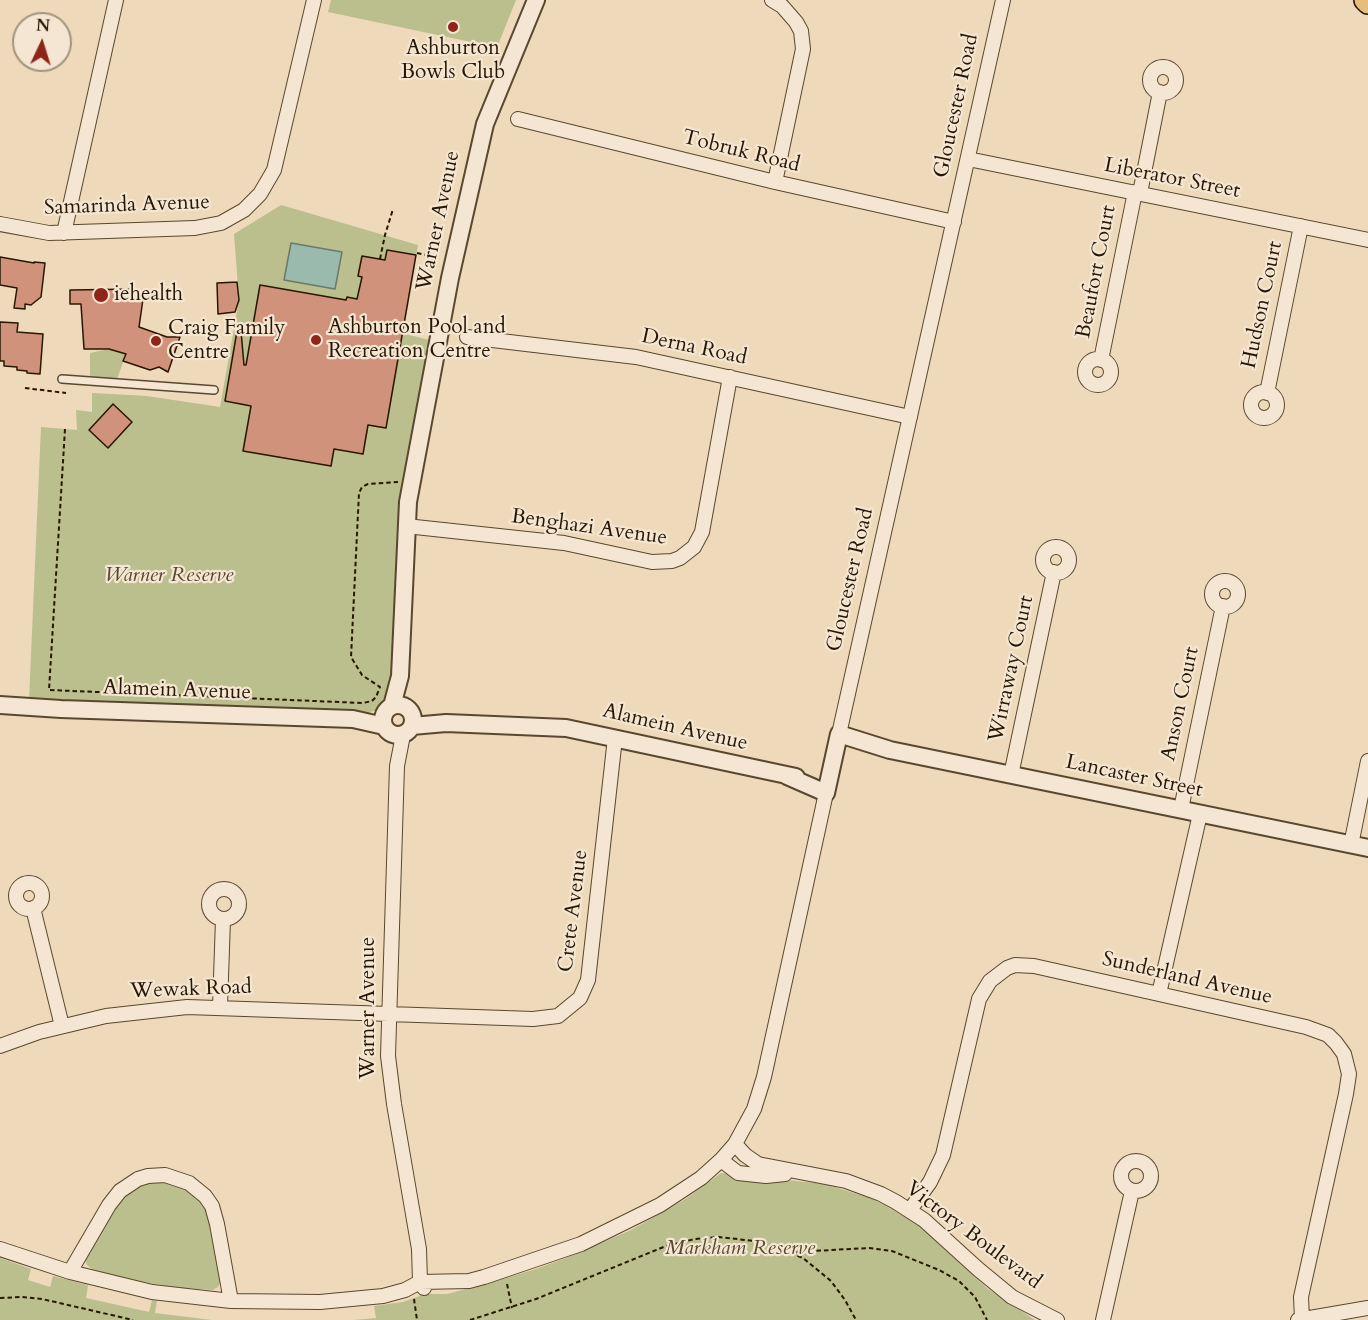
<!DOCTYPE html>
<html>
<head>
<meta charset="utf-8">
<style>
	body { margin:0 }
	#map { position:relative; width:1368px; height:1320px; overflow:hidden; background:#eed9ba; font-family:Cardo,serif }
	canvas { display:block }
	.north { position:absolute; left:12px; top:12px; width:60px; height:60px; box-sizing:border-box; background:#f4e6d2; border:2px solid #a2937e; border-radius:50%; rotate:4deg; font-size:16px; font-weight:700; line-height:24px; text-align:center; color:#271701 }
	.north::after { content:''; display:block; margin:auto; width:21px; height:27px; background:#8f2418; clip-path:polygon(50% 0,100% 100%,50% 72%,0 100%) }
</style>
</head>
<body>
<div id="map">
<canvas width="1368" height="1320"></canvas>
<div class="north">N</div>
</div>
<script>
const ctx = document.querySelector('canvas').getContext('2d');
ctx.lineJoin = 'round';
function fill(path, color) { ctx.fillStyle = color; ctx.fill(path, 'evenodd'); }
const toPath = rows => new Path2D(rows.map(r => 'M' + r).join(''));
function trace(path, color, width, dash) { ctx.strokeStyle = color; ctx.lineWidth = width; ctx.lineCap = dash ? 'butt' : 'round'; ctx.setLineDash(dash || []); ctx.stroke(path); }
function label(font, color, halo, rows, align = 'center') {
  ctx.font = font + ' Cardo,serif'; ctx.lineWidth = 4.5; ctx.setLineDash([]); ctx.textBaseline = 'middle'; ctx.strokeStyle = halo; ctx.fillStyle = color; for (const [text, x, y, turn = 0] of rows) {
    ctx.save(); ctx.translate(x, y); ctx.rotate((+turn || 0) * Math.PI / 180); ctx.textAlign = isNaN(turn) ? turn : align; if (halo) ctx.strokeText(text, 0, 0); ctx.fillText(text, 0, 0); ctx.restore();
  }
}
fill(toPath([
	[331,0,516,0,498,45,476,43,328,12],
	[281,205,418,245,402,333,429,340,406,473,392,693,386,706,368,713,29,701,41,427,77,430,76,410,92,412,92,393,147,396,220,407,239,300,234,234],
	[109,349,126,354,117,379,90,378,90,353],
	[721,1173,825,1184,867,1197,885,1205,921,1227,988,1289,1035,1320,354,1320,376,1318,374,1306,403,1302,425,1294,447,1294,466,1289,533,1270,566,1258,631,1230,684,1200],
	[156,1181,165,1181,187,1188,199,1199,205,1208,210,1217,221,1281,218,1287,213,1290,180,1288,135,1281,93,1270,87,1265,85,1259,123,1196,139,1186],
	[0,1258,31,1269,28,1280,50,1287,53,1276,88,1285,86,1298,149,1312,152,1300,157,1301,155,1313,212,1320,0,1320]
]), '#bbbe8d');
const water = toPath([
	[291,243,342,252,335,289,284,280,291,243]
]);
fill(water, '#99baad');
trace(water, '#6b7968', 1.5);
const building = toPath([
	[387,250,416,255,386,428,368,425,363,454,334,449,331,466,243,451,251,406,225,401,237,331,241,331,244,365,246,365,260,285,346,300,347,297,357,299,362,277,358,276,362,256,385,260,387,250],
	[0,257,34,263,34,262,45,263,41,297,31,305,25,304,25,309,14,308,17,288,0,285,0,257],
	[237,282,239,300,235,312,218,314,217,283,237,282],
	[137,289,139,297,143,299,139,327,167,337,180,337,168,372,159,367,150,370,123,361,126,354,109,349,84,349,81,304,70,304,70,290,137,289],
	[0,322,18,323,17,332,43,334,40,374,27,373,27,371,17,370,17,367,4,366,4,361,0,361,0,322],
	[113,404,132,422,108,448,89,430,113,404]
]);
fill(building, '#d1927b');
trace(building, '#271701', 1.5);
const service = toPath([
	[62,379,214,390]
]);
const minor = toPath([
	[772,0,782,6,796,22,801,31,803,49,775,182],
	'1150 80a13 13 0 1 1 26 0a13 13 0 1 1-26 0Z',
	[518,119,775,182,954,222],
	[968,159,1368,240],
	[1140,193,1160,92],
	[0,224,49,233,195,228,221,223,244,210,260,194,274,170,314,0],
	[64,233,116,0],
	[467,337,636,357,910,417],
	'1085 372a13 13 0 1 1 26 0a13 13 0 1 1-26 0Z',
	[1101,360,1135,192],
	'1251 405a13 13 0 1 1 26 0a13 13 0 1 1-26 0Z',
	[1267,393,1301,226],
	[406,526,564,543,652,562,672,561,680,558,694,547,702,532,730,377],
	'1043 560a13 13 0 1 1 26 0a13 13 0 1 1-26 0Z',
	'1212 594a13 13 0 1 1 26 0a13 13 0 1 1-26 0Z',
	[839,734,1003,0],
	[403,735,397,766,388,1056,394,1104,419,1249,420,1282,424,1288],
	[1011,775,1054,572],
	[1181,809,1223,606],
	[1351,845,1368,761],
	'16 896a13 13 0 1 1 26 0a13 13 0 1 1-26 0Z',
	'209 904a15 15 0 1 1 30 0a15 15 0 1 1-30 0Z',
	[33,908,62,1026],
	[1159,994,1200,814],
	[220,1007,223,919],
	[0,1046,39,1032,106,1016,187,1007,533,1019,558,1016,580,998,588,980,615,738],
	[735,1144,745,1155,758,1164,846,1181,881,1194,896,1202,924,1220,978,1269,1012,1297,1057,1320],
	[721,1160,738,1173,766,1176,785,1174],
	'1121 1176a15 15 0 1 1 30 0a15 15 0 1 1-30 0Z',
	[910,1210,930,1182,943,1155,979,999,990,981,1007,968,1015,965,1034,966,1306,1027,1328,1035,1336,1043,1344,1054,1349,1074,1346,1094,1301,1297,1302,1319],
	[0,1249,70,1272,152,1292,231,1301,320,1302,383,1296,405,1290,420,1282,469,1281,484,1277,581,1244,660,1205,701,1178,721,1160,735,1144,754,1109,764,1077,826,793],
	[70,1272,109,1205,120,1191,138,1179,148,1176,165,1175,189,1183,205,1196,212,1206,217,1224,231,1301],
	[1103,1320,1132,1191],
	[1298,1320,1368,1308]
]);
const tertiary = toPath([
	'383 720a15 15 0 1 1 30 0a15 15 0 1 1-30 0Z',
	[0,705,61,709,353,719,384,726],
	[392,706,400,676,408,502,450,278,485,124,536,0],
	[412,726,446,723,566,728,796,777],
	[787,776,826,793,839,734,890,750,1368,848]
]);
const primary = toPath([
	[1365,0,1368,3]
]);
trace(service, '#59482f', 10);
trace(minor, '#59482f', 16);
trace(tertiary, '#59482f', 20);
trace(primary, '#271701', 24);
trace(toPath([
	[417,253,435,257],
	[380,259,385,235,393,209],
	[25,388,66,393],
	[65,429,49,690,363,703,372,701,376,697,380,687,362,675,351,657,359,493,362,487,368,484,398,482],
	[794,1252,869,1248,892,1251,939,1270,959,1281,975,1297,987,1320],
	[507,1284,512,1308],
	[0,1298,22,1297,42,1299,133,1320],
	[414,1299,417,1320],
	[470,1320,536,1299,666,1246,695,1239,719,1237,763,1242,803,1258,831,1281,845,1300,856,1320]
]), '#271701', 2, [4.5, 3]);
trace(service, '#f4e6d2', 7);
trace(minor, '#f4e6d2', 14);
trace(tertiary, '#f4e6d2', 16);
trace(primary, '#e7bc7d', 21);
for (const [x, y, r, color] of [
	[453,27,6,"#8f2418"],
	[101,295,8,"#8f2418"],
	[316,340,6,"#8f2418"],
	[156,341,6,"#8f2418"]
]) { const dot = new Path2D(); dot.arc(x, y, r, 0, 2 * Math.PI); ctx.fillStyle = color; ctx.fill(dot); trace(dot, '#f4e6d2', 2); }
label('21px', '#271701', '#f4e6d2', [
	["Ashburton",453,49,"center"],
	["Bowls Club",453,73,"center"],
	["iehealth",114,295],
	["Ashburton Pool and",328,328],
	["Recreation Centre",328,352],
	["Craig Family",168,329],
	["Centre",168,353]
], 'left');
label('21px', '#271701', '#f4e6d2', [
	["Gloucester Road",957,106,-78],
	["Tobruk Road",741,152,14],
	["Liberator Street",1172,179,11],
	["Samarinda Avenue",127,206,-2],
	["Warner Avenue",439,221,-78],
	["Beaufort Court",1097,272,-79],
	["Hudson Court",1263,305,-78],
	["Derna Road",694,348,12],
	["Benghazi Avenue",589,528,8],
	["Gloucester Road",851,580,-77],
	["Wirraway Court",1012,669,-78],
	["Alamein Avenue",177,691,2],
	["Anson Court",1181,704,-78],
	["Alamein Avenue",675,728,13],
	["Lancaster Street",1134,777,12],
	["Crete Avenue",574,911,-83],
	["Sunderland Avenue",1187,979,13],
	["Wewak Road",191,990,-2],
	["Warner Avenue",369,1008,-90],
	["Victory Boulevard",973,1236,37]
]);
label('italic 21px', '#53492b', '#f4e6d2', [
	["Warner Reserve",169,576],
	["Markham Reserve",740,1249]
]);
</script>
</body>
</html>
